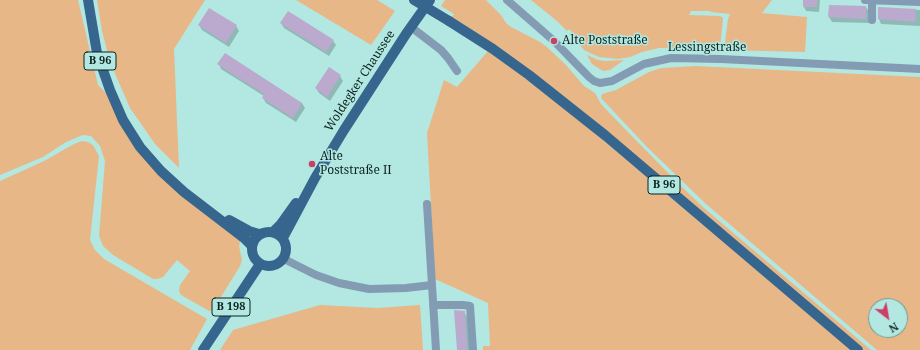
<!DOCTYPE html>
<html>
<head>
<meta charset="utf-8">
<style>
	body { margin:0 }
	#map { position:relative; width:920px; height:350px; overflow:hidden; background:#b2e8e1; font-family:"Noto Serif",serif }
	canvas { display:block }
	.north { position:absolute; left:868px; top:298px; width:40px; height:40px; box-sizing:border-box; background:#b2e8e1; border:1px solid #709994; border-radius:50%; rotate:149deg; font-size:11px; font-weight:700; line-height:16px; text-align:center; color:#0e2321 }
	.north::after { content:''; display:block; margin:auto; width:14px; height:18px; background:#cc3e68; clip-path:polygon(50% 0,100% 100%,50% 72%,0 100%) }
</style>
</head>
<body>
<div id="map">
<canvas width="920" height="350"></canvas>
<div class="north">N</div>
</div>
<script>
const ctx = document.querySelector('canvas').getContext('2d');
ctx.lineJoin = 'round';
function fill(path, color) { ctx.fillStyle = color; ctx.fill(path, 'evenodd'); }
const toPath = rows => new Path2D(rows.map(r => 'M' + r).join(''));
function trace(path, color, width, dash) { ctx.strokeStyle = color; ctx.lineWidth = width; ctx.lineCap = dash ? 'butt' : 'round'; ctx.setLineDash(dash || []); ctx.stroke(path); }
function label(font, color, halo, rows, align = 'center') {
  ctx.font = font + ' "Noto Serif",serif'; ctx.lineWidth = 3; ctx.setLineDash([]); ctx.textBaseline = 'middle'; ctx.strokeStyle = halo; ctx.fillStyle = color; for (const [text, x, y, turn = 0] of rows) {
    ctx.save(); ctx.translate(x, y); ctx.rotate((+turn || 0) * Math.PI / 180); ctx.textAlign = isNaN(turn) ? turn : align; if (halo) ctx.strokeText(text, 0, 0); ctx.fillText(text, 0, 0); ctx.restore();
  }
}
fill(toPath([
	[0,0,78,0,98,85,105,92,131,139,241,238,239,246,242,260,240,266,213,310,209,311,181,295,179,291,180,285,190,271,177,260,163,277,157,279,153,279,113,255,103,246,99,236,105,161,100,146,91,136,83,135,66,142,43,157,0,175],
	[97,0,205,0,174,49,179,168,155,144,130,108,110,62,102,31],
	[296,0,377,0,395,11,371,45],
	[445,0,486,0,501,15,506,23,511,27,540,42,548,48,566,65,584,86,595,93,601,104,624,128,679,184,704,208,871,350,864,350,608,132,497,46,452,17,454,14,441,6],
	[531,0,772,0,762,13,807,17,805,52,724,50,728,19,730,14,711,12,710,11,691,11,689,15,720,16,723,18,720,49,719,49,659,48,642,52,630,57,618,59,599,57,584,50,571,34,572,32,569,29,567,31,557,21],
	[488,51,518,73,576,117,851,350,483,350,483,346,490,346,488,303,435,279,427,133,444,80,457,87],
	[587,55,598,60,605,61,624,60,610,70,603,71,592,64],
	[696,66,920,77,920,350,877,350,706,204,647,147,601,98,602,94,616,90,649,72,661,68],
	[876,306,900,306,900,330,876,330],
	[82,141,88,142,93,145,99,156,90,240,95,250,104,259,207,319,190,350,0,350,0,181,44,161,74,144],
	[320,305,378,308,420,305,423,350,220,350,233,330]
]), '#e7b787');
fill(toPath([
	[804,0,820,0,819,12,806,11,804,7],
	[866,7,869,12,869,23,832,22,829,17],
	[879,8,920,10,920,26,881,24,879,19],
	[281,23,333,41,336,45,329,56,284,28],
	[199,25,236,26,239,31,229,47,202,30],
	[219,64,302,103,305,108,296,122,266,103,263,98,264,96,221,69],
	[329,69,340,76,343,81,330,101,319,93,316,88],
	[464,312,470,321,472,350,458,350]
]), '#0003');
fill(toPath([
	[803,0,817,0,817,7,803,7],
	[829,5,866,6,866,19,828,17],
	[878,7,916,9,915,22,878,19],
	[209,8,237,25,226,43,198,25],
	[288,11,334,40,326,52,280,23],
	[225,53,302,103,293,118,262,98,264,94,217,64],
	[329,67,341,75,327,97,315,88],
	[454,310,465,311,467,350,457,350]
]), '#bba9ce');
trace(toPath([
	[507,0,554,41,589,77,594,81,600,83,612,81,644,64,671,58,721,59,920,69],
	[865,0,920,2],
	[872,20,872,0],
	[411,27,441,50,448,58,457,71],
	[427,204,436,350],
	[284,259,316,275,339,283,369,289,406,288,432,285],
	[433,305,463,305,470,306,473,350]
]), '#839cb3', 8);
trace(toPath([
	[88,0,97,53,110,90,123,120,140,147,161,171,184,192,244,238,252,246],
	[449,21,493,49,529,75,606,136,858,350],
	[229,220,249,231,259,234],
	'252 249a17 17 0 1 1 34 0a17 17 0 1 1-34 0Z',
	[273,232,281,224,296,203],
	[283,238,315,178,344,130,406,34,430,0],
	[203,350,260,264]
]), '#36658e', 10);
trace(toPath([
	[414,0,449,21]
]), '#36658e', 10);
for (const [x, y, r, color] of [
	[554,41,4,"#cc3e68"],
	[312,164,4,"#cc3e68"]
]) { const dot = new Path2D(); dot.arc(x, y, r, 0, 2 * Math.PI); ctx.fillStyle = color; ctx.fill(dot); trace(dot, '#b2e8e1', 1.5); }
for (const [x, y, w] of [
	[100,61,32],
	[664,185,32],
	[231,307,38]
]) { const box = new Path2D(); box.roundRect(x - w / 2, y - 9, w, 18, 3); ctx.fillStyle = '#b2e8e1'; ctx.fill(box); trace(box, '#0e2321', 1); }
label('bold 11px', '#0e2321', null, [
	["B 96",100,61],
	["B 96",664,185],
	["B 198",231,307]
]);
label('12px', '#0e2321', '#b2e8e1', [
	["Alte Poststraße",562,41],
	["Alte",320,157],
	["Poststraße II",320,171]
], 'left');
label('12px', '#0e2321', '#b2e8e1', [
	["Lessingstraße",707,48],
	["Woldegker Chaussee",360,81,-57]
]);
</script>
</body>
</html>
